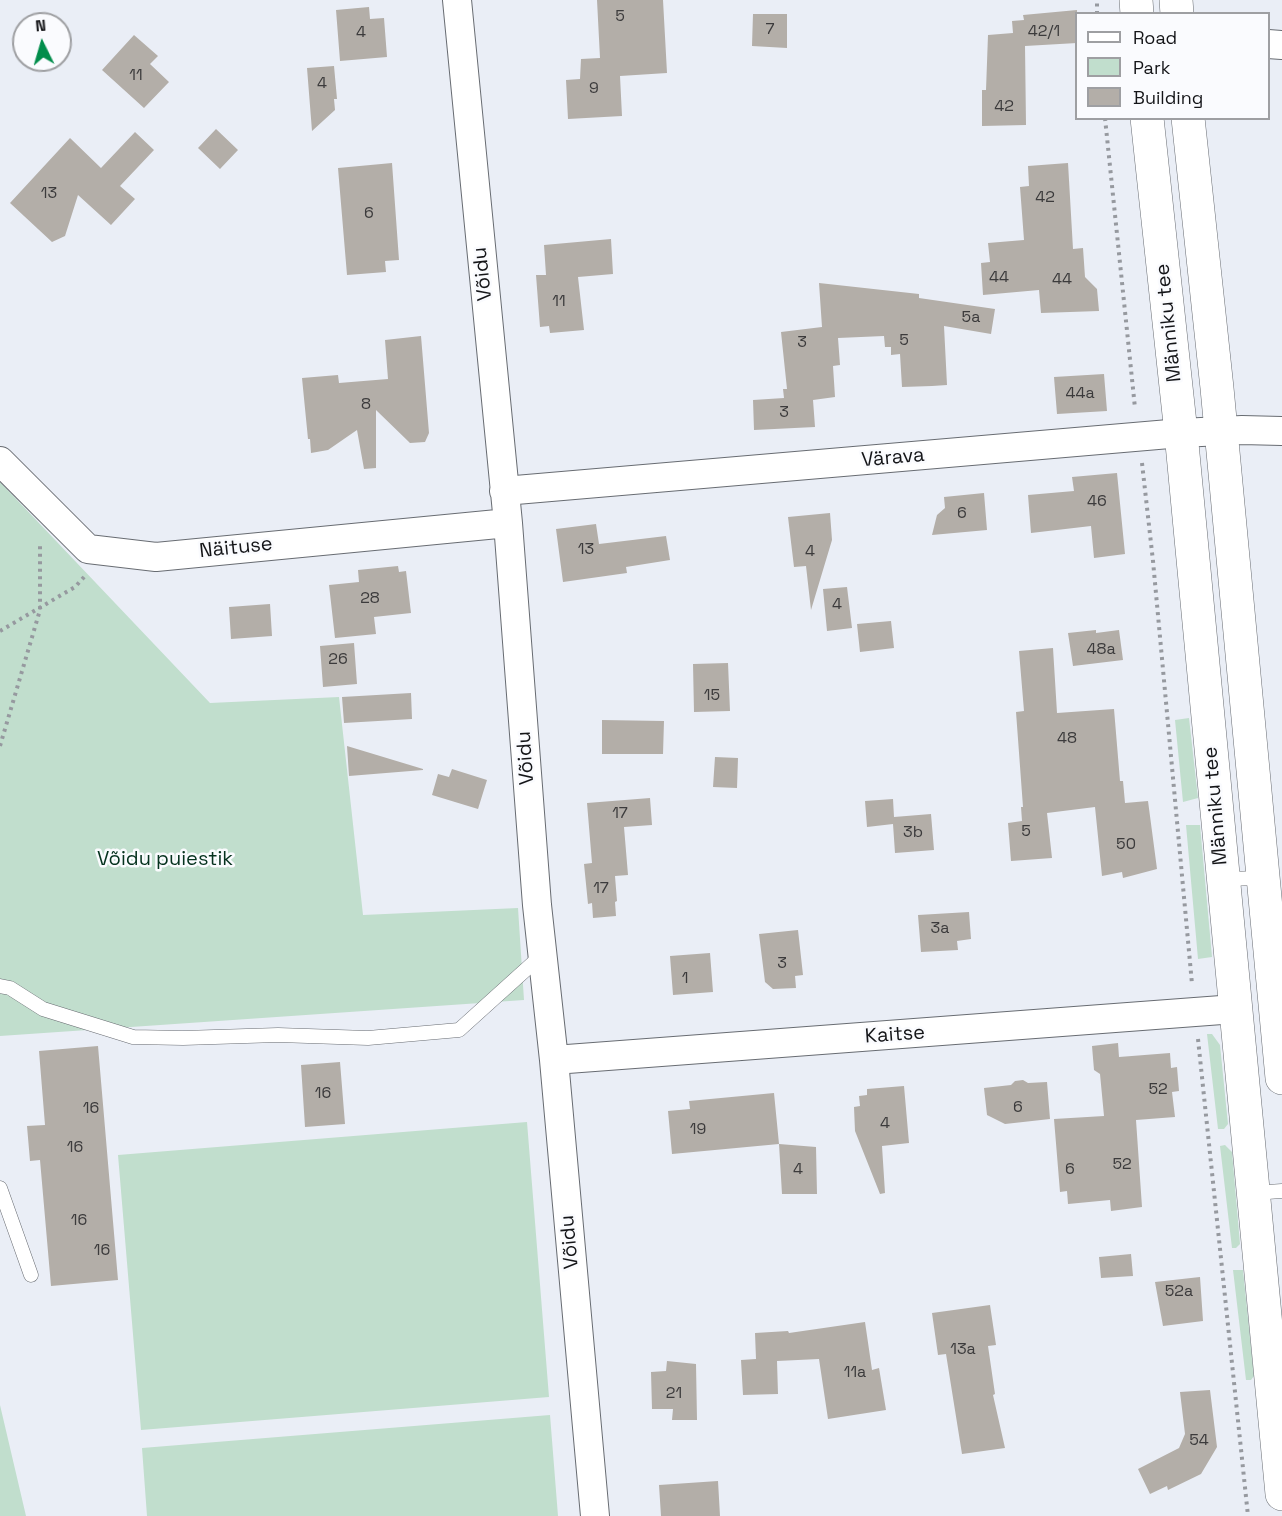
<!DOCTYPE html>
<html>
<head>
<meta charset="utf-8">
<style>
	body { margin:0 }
	#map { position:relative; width:1282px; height:1516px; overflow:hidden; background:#eaeef6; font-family:"Space Grotesk",sans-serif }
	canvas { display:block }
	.legend { position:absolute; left:1075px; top:12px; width:195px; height:108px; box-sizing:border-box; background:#fafbfe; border:2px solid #9e9fa2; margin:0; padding:8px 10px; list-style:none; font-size:18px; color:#141518 }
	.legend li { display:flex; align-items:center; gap:12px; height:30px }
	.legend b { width:30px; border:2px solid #9e9fa2 }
	.north { position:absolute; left:12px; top:12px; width:60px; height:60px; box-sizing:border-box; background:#fafbfe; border:2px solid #9e9fa2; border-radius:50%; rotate:355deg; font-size:16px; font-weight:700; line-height:24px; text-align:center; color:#141518 }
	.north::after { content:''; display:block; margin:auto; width:21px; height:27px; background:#018d4b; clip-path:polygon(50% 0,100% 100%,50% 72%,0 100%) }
</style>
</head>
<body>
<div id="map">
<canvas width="1282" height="1516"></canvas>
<ul class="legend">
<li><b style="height:8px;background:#fff"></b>Road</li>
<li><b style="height:16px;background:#c1decd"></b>Park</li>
<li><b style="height:16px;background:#b3aea8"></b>Building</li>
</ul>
<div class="north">N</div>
</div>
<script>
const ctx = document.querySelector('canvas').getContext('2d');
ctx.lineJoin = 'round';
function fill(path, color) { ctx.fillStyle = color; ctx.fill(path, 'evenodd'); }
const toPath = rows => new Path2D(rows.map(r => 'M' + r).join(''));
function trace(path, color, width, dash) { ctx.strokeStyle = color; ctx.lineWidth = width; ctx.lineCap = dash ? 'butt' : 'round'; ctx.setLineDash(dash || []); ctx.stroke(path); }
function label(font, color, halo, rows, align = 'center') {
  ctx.font = font + ' "Space Grotesk",sans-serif'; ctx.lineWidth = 5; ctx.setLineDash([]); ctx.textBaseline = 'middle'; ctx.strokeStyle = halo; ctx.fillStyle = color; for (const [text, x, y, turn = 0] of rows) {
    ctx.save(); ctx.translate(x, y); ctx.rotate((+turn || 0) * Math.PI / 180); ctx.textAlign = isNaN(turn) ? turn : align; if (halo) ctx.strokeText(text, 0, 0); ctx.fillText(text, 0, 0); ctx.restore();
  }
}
fill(toPath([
	[0,482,210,703,339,697,363,915,518,908,524,1000,0,1036],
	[1189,718,1198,798,1183,802,1175,720],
	[1186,825,1200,825,1212,957,1198,959],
	[1207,1034,1212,1034,1220,1045,1228,1124,1224,1129,1218,1129],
	[527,1122,549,1397,141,1430,118,1155],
	[1225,1145,1232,1152,1240,1244,1236,1248,1232,1248,1220,1146],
	[1233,1270,1243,1270,1254,1376,1251,1380,1246,1380],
	[0,1405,26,1516,0,1516],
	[550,1415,558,1516,147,1516,142,1448]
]), '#c1decd');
fill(toPath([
	[597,0,663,0,667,73,620,76,622,116,568,119,566,80,580,79,581,59,600,58],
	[369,7,370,19,384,18,387,57,340,61,336,10],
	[1077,10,1077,43,1025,46,1026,125,982,126,982,90,986,90,988,35,1013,33,1012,21,1024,20,1023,15],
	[753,14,787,14,787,48,752,46],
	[134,35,158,56,150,64,169,82,144,108,102,70],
	[334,66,337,99,334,99,335,110,312,131,307,68],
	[216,129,238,150,220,169,198,148],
	[135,132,154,150,120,186,135,199,111,225,78,195,65,236,52,242,10,203,70,138,101,168],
	[392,163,399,260,385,261,386,272,347,275,338,168],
	[1068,163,1073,249,1083,248,1085,277,1097,289,1099,311,1041,313,1039,290,983,295,981,263,990,262,988,243,1024,240,1020,187,1029,186,1028,166],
	[611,239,613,274,578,277,584,330,550,333,549,326,540,327,536,275,546,275,544,245],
	[819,283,919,294,919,298,995,309,991,334,944,326,947,385,932,386,902,387,900,354,891,355,891,347,885,347,884,336,838,338,840,365,833,366,835,397,813,400,815,427,754,430,753,400,784,398,783,389,787,389,781,332,822,327],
	[421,336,429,433,425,442,410,443,376,410,376,468,364,469,357,430,328,450,311,453,310,439,308,439,302,378,338,375,339,383,388,379,385,340],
	[1104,374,1107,411,1057,414,1054,377],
	[1117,473,1125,554,1094,558,1091,526,1031,533,1028,495,1074,491,1072,477],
	[984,493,987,530,932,535,937,515,945,508,944,497],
	[830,513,832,540,811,610,806,566,794,567,788,517],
	[596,524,599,544,666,536,670,560,626,567,627,573,563,582,556,529],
	[398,566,399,572,406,571,411,613,374,617,376,634,335,638,329,585,359,582,358,570],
	[847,587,852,628,827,631,823,589],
	[270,604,272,636,231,639,229,607],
	[891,621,894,648,860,652,857,624],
	[1096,630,1096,633,1119,630,1123,660,1073,666,1068,633],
	[354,643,357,684,323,687,320,646],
	[1053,648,1057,713,1114,709,1120,781,1123,781,1125,803,1148,801,1157,869,1123,878,1122,872,1102,876,1095,807,1047,813,1052,858,1011,861,1008,823,1022,821,1021,807,1023,807,1016,712,1024,711,1019,651],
	[728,663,730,711,694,712,693,664],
	[411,693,412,719,344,723,342,697],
	[602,720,664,721,663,754,602,754],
	[347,746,423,769,423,770,349,776],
	[715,757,738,758,737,788,713,787],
	[452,769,487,780,478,809,432,795,438,774,449,777],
	[650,798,652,825,624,827,628,875,615,876,617,901,615,902,616,916,593,918,592,903,588,904,584,864,592,863,587,803],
	[893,799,894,817,931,814,934,850,895,853,893,824,867,827,865,801],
	[969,912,971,939,957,941,958,950,921,952,918,915],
	[798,930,803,975,795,976,796,988,773,989,765,982,759,934],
	[710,953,713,992,673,995,670,956],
	[1118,1043,1119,1057,1170,1053,1171,1068,1177,1067,1179,1091,1172,1092,1175,1117,1136,1120,1142,1207,1111,1211,1110,1200,1068,1204,1067,1191,1060,1192,1054,1119,1104,1116,1100,1074,1094,1070,1092,1046],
	[98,1046,118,1280,51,1286,40,1160,30,1161,27,1126,45,1125,39,1051],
	[340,1062,345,1124,305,1127,301,1065],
	[1023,1080,1028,1083,1047,1082,1050,1119,1005,1124,987,1115,984,1088,1011,1085,1015,1081],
	[904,1086,909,1143,882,1146,885,1193,880,1194,855,1131,854,1107,860,1106,859,1096,867,1095,867,1089],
	[774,1093,779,1144,672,1154,668,1111,690,1109,689,1101],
	[779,1144,816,1147,817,1194,782,1194],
	[1131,1254,1133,1276,1101,1278,1099,1257],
	[1200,1277,1203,1321,1163,1326,1155,1282],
	[990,1305,996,1345,988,1346,995,1394,993,1395,1005,1448,962,1454,946,1354,938,1355,932,1313],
	[865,1322,872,1370,879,1368,886,1410,828,1419,819,1359,777,1361,778,1394,743,1395,741,1360,756,1359,755,1333,788,1331,789,1333],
	[667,1361,696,1364,697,1420,672,1420,673,1409,652,1409,651,1372,666,1371],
	[1210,1390,1217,1447,1201,1474,1168,1490,1167,1486,1150,1494,1138,1469,1179,1448,1185,1434,1180,1392],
	[718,1481,720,1516,661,1516,659,1485]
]), '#b3aea8');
const service = toPath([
	[1222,879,1264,878],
	[0,986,10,988,43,1009,133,1037,183,1038,278,1035,368,1038,459,1030,542,955],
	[0,1188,31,1275],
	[1253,1193,1282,1191]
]);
const minor = toPath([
	[457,0,508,523,537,905,554,1060,595,1516],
	[1268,44,1282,45],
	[0,461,88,549,156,557,508,523],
	[504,491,1181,433,1242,430,1282,431],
	[554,1060,1235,1009]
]);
const tertiary = toPath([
	[1136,0,1137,14],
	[1176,0,1177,14],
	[1147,118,1181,433,1282,1494],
	[1188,118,1217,388,1282,1078]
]);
trace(service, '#686c72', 15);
trace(minor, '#686c72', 30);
trace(tertiary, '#686c72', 34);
trace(toPath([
	[1097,14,1097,0],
	[1105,118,1135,408],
	[1142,463,1153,561,1192,984],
	[0,631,75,587,85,576],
	[0,746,40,610,40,542],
	[1198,1039,1248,1516]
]), '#96999f', 4, [3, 4.5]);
trace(service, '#fff', 14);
trace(minor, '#fff', 28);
trace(tertiary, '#fff', 33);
label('16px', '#3c3b3c', null, [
	["5",620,17],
	["7",770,30],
	["42/1",1044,32],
	["4",361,33],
	["11",136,76],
	["4",322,84],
	["9",594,89],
	["42",1004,107],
	["13",49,194],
	["42",1045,198],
	["6",369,214],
	["44",999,278],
	["44",1062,280],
	["11",559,302],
	["5a",971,318],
	["5",904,341],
	["3",802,343],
	["44a",1080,394],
	["8",366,405],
	["3",784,413],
	["46",1097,502],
	["6",962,514],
	["13",586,550],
	["4",810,552],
	["28",370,599],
	["4",837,605],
	["48a",1101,650],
	["26",338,660],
	["15",712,696],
	["48",1067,739],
	["17",620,814],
	["5",1026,832],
	["3b",913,833],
	["50",1126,845],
	["17",601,889],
	["3a",940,929],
	["3",782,964],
	["1",685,979],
	["52",1158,1090],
	["16",323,1094],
	["6",1018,1108],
	["16",91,1109],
	["4",885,1124],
	["19",698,1130],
	["16",75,1148],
	["52",1122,1165],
	["4",798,1170],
	["6",1070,1170],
	["16",79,1221],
	["16",102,1251],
	["52a",1179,1292],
	["13a",963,1350],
	["11a",855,1373],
	["21",674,1394],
	["54",1199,1441]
]);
label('20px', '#141518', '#fafbfe', [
	["Võidu",483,274,-96],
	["Männiku tee",1169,323,-96],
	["Värava",893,458,-5],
	["Näituse",236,548,-6],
	["Võidu",526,758,-94],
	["Männiku tee",1216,806,-95],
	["Kaitse",895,1035,-4],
	["Võidu",570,1242,-95]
]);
label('20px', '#05321e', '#fafbfe', [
	["Võidu puiestik",165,860]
]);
</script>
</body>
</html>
